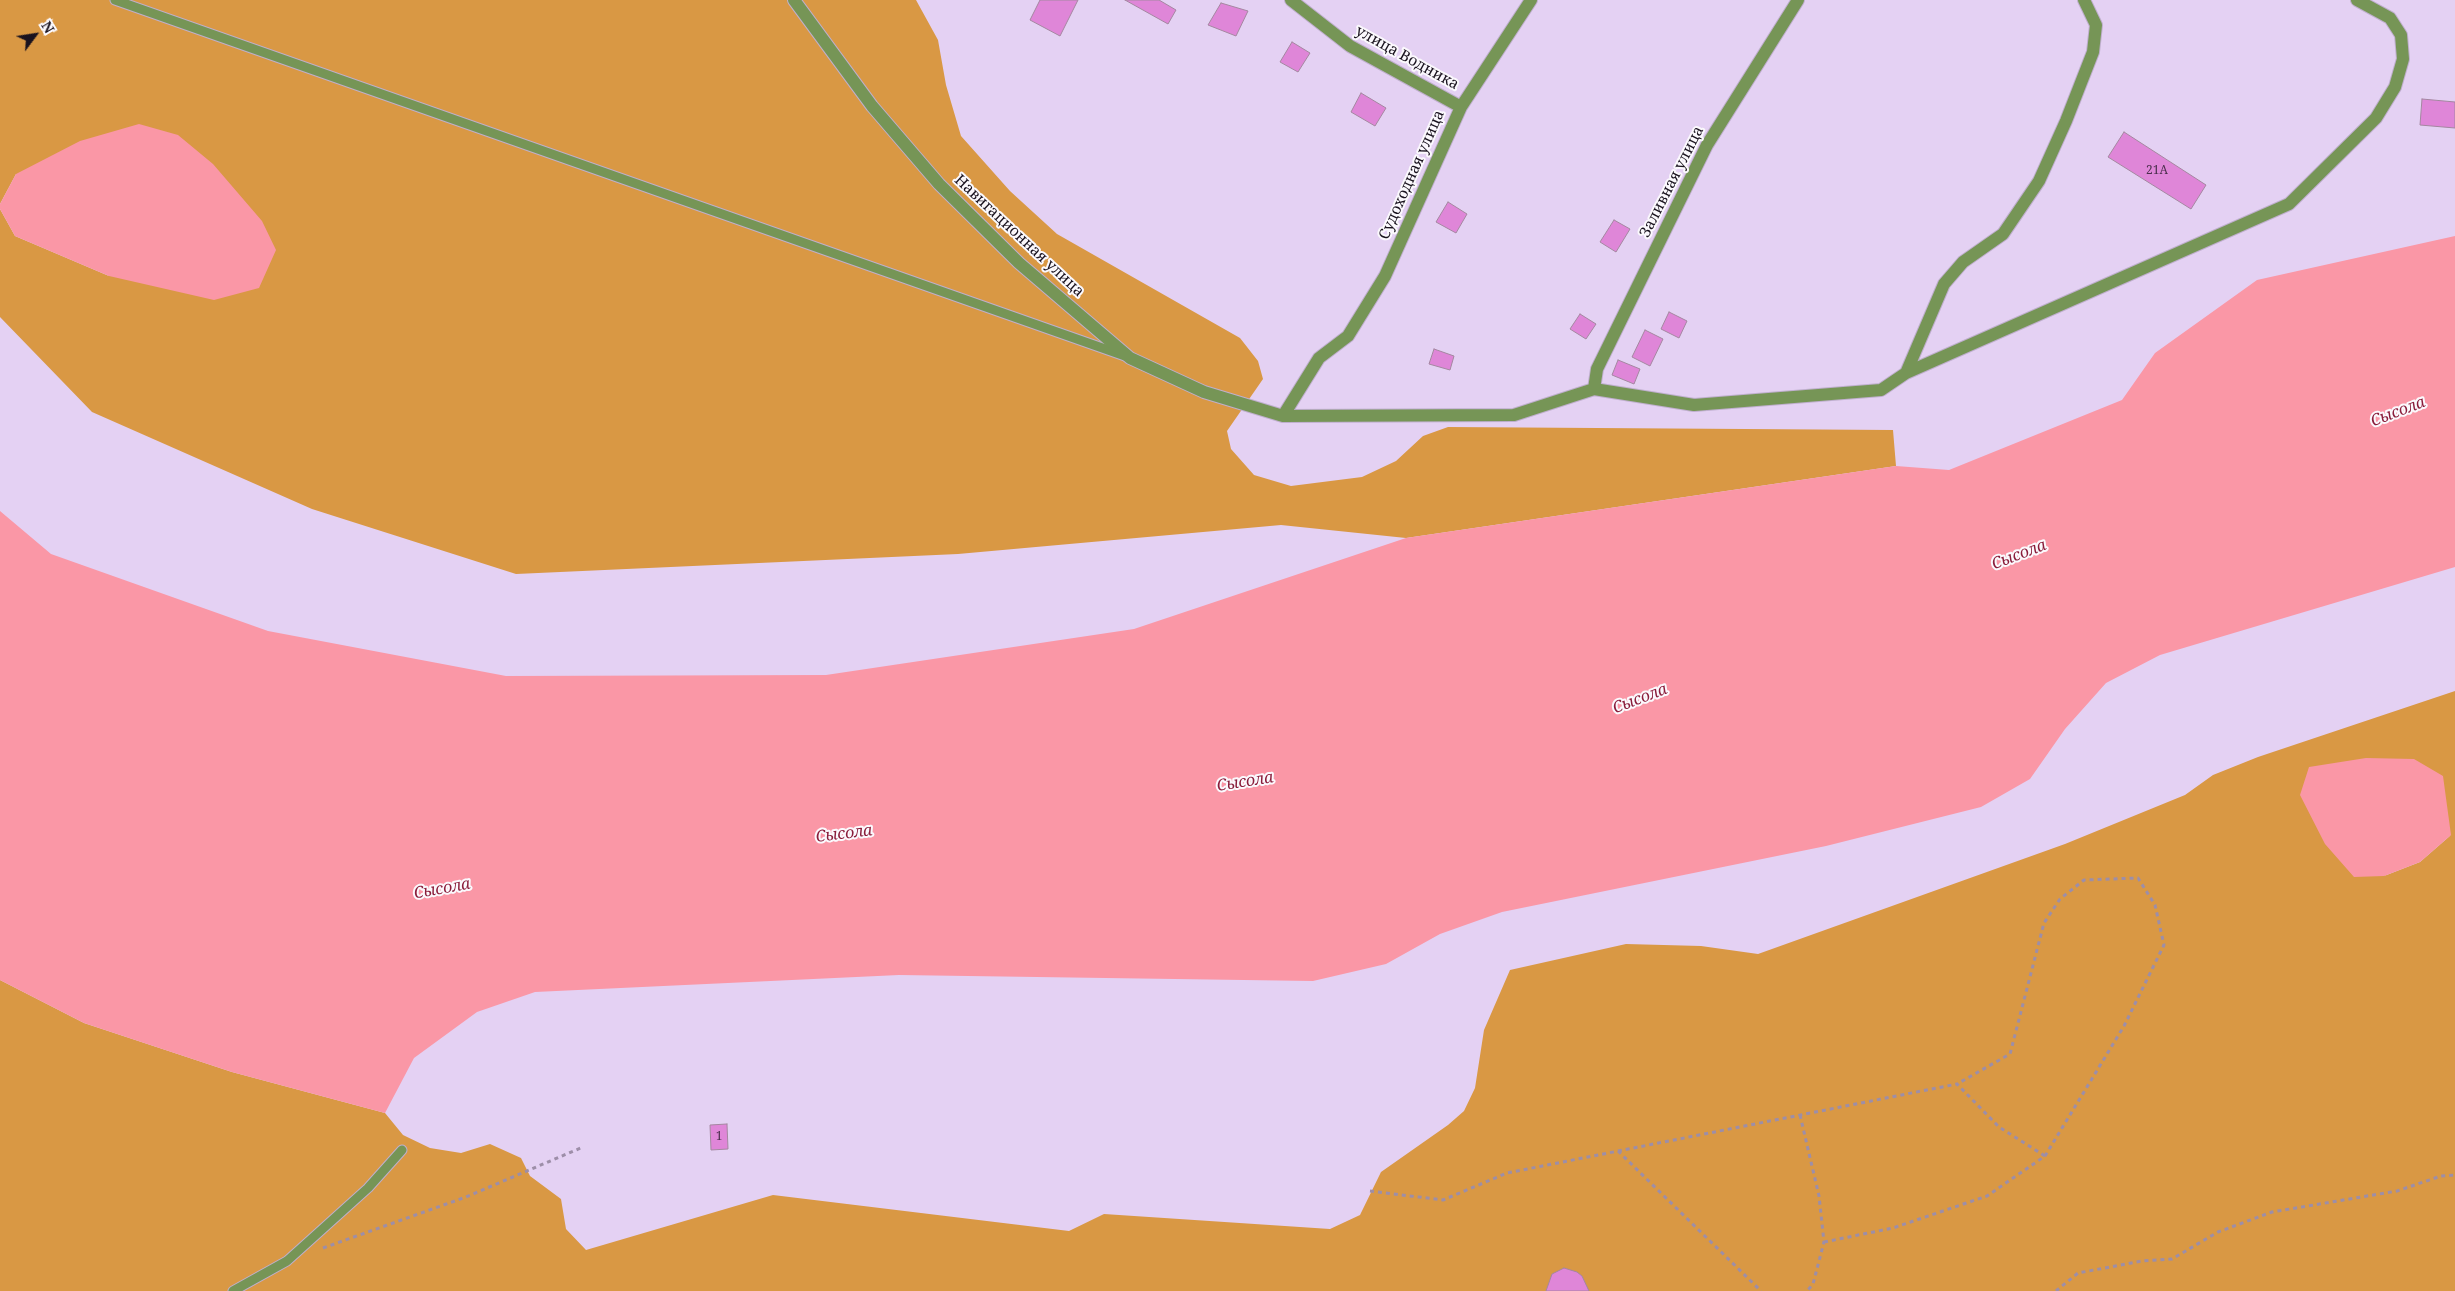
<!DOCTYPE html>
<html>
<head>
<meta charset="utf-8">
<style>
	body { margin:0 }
	#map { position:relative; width:2455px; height:1291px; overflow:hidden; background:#e4d1f3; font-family:"Noto Serif",serif }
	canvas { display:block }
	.north { position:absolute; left:10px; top:10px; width:50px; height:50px; -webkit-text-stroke:4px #fbf9fd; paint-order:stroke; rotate:59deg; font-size:14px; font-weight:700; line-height:20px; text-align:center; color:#19121e }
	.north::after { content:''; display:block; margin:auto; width:18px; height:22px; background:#19121e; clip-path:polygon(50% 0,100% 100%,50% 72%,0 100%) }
</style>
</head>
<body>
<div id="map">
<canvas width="2455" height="1291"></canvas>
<div class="north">N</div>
</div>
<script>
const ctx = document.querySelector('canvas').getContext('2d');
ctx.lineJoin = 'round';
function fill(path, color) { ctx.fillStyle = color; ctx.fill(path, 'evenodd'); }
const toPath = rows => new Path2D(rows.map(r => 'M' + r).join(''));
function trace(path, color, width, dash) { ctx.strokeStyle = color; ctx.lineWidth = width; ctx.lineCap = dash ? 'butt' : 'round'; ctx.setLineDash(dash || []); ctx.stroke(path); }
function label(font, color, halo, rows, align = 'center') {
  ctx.font = font + ' "Noto Serif",serif'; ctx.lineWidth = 4; ctx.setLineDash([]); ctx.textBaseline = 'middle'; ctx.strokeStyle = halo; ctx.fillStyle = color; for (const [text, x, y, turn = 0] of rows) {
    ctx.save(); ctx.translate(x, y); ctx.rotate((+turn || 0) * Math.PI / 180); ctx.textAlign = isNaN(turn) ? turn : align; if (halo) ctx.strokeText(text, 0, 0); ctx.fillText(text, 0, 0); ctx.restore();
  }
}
fill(toPath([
	[0,0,916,0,938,40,946,85,961,136,1010,191,1057,234,1240,338,1258,361,1263,379,1227,431,1231,449,1254,475,1291,486,1362,477,1396,461,1423,436,1448,427,1893,430,1896,466,1406,538,1281,525,958,554,516,574,312,509,92,412,0,317,0,209,15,236,109,276,16,174,0,204],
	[2455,691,2455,1291,0,1291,0,980,84,1023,232,1072,385,1113,403,1135,430,1148,461,1153,490,1144,521,1158,530,1176,561,1199,566,1229,586,1250,773,1195,1069,1231,1104,1214,1330,1229,1360,1215,1381,1172,1448,1125,1464,1111,1475,1088,1484,1030,1510,970,1626,944,1701,946,1758,954,2065,844,2185,795,2213,775,2258,757],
	[2451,835,2420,862,2384,876]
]), '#d99844');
fill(toPath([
	[139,124,178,135,213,164,262,221,276,250,259,288,214,300,109,276,15,236,0,209,0,204,16,174,80,141],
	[2455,236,2455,567,2160,655,2106,683,2065,729,2030,779,1981,807,1826,846,1502,912,1440,934,1386,964,1313,981,899,975,535,992,477,1012,414,1058,385,1113,232,1072,84,1023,0,980,0,511,51,554,268,631,506,676,826,675,1134,629,1406,538,1896,466,1949,470,2122,400,2155,353,2257,280],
	[2366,758,2414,759,2443,776,2451,835,2420,862,2384,876,2354,877,2325,844,2300,795,2309,767]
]), '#fa97a6');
const building = toPath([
	[1040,0,1078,0,1060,36,1030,20,1040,0],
	[1125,0,1159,0,1176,10,1168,24,1125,0],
	[1221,3,1248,11,1236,36,1208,25,1221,3],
	[1292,42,1310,53,1298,72,1280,62,1292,42],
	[1361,93,1386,108,1375,126,1351,112,1361,93],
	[2422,99,2455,102,2455,128,2420,125,2422,99],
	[2124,132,2206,185,2191,209,2108,157,2124,132],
	[1448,202,1467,214,1456,233,1436,222,1448,202],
	[1614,220,1630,229,1616,252,1600,242,1614,220],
	[1669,312,1687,321,1679,338,1661,329,1669,312],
	[1580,314,1596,324,1586,339,1570,329,1580,314],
	[1645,330,1663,339,1650,366,1632,357,1645,330],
	[1434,349,1454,356,1450,370,1429,364,1434,349],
	[1618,360,1640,369,1634,384,1612,375,1618,360],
	[727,1124,728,1149,711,1150,710,1125,727,1124],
	[1564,1268,1577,1272,1582,1276,1589,1291,1546,1291,1552,1274,1564,1268]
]);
fill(building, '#df86d8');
trace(building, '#a487a0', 1);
const service = toPath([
	[115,0,1125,356],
	[233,1291,287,1261,368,1188,402,1150]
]);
const minor = toPath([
	[794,0,872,106,939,184,1019,263,1130,358,1204,392,1283,416,1514,415,1594,389,1694,405,1881,390,1906,373,2289,204,2376,118,2395,87,2403,59,2401,35,2390,18,2357,0],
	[1291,0,1350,46,1461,107],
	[1906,373,1944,284,1963,262,2003,234,2039,181,2066,121,2093,52,2096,25,2084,0],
	[1594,389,1597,369,1707,145,1798,0],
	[1283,416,1319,358,1348,336,1385,276,1461,107,1531,0]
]);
trace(service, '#bfafcd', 11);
trace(minor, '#bfafcd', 14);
trace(toPath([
	[1800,1115,1819,1196,1824,1242,1813,1284,1807,1291],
	[1618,1151,1761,1291],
	[1370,1191,1443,1200,1507,1173,1957,1084,1999,1127,2045,1156],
	[1824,1242,1893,1228,1987,1196,2045,1156,2124,1026,2164,945,2155,905,2138,878,2084,880,2060,899,2044,923,2010,1054,1957,1084],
	[323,1248,466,1197,583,1147],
	[2056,1291,2078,1273,2142,1261,2172,1259,2218,1232,2272,1212,2397,1191,2441,1176,2455,1175]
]), '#9d8ea8', 3, [4, 4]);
trace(service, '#769556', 9);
trace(minor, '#769556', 12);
label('12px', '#4a2f4c', null, [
	["21А",2157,171],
	["1",719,1137]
]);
label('15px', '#19121e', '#fbf9fd', [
	["улица Водника",1407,58,29],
	["Судоходная улица",1412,175,-66],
	["Заливная улица",1672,182,-63],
	["Навигационная улица",1019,236,43]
]);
label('italic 16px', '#8a1d3b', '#fbf9fd', [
	["Сысола",2398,412,-21],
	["Сысола",2019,555,-21],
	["Сысола",1640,699,-21],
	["Сысола",1245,782,-9],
	["Сысола",844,834,-7],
	["Сысола",442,889,-10]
]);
</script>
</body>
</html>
